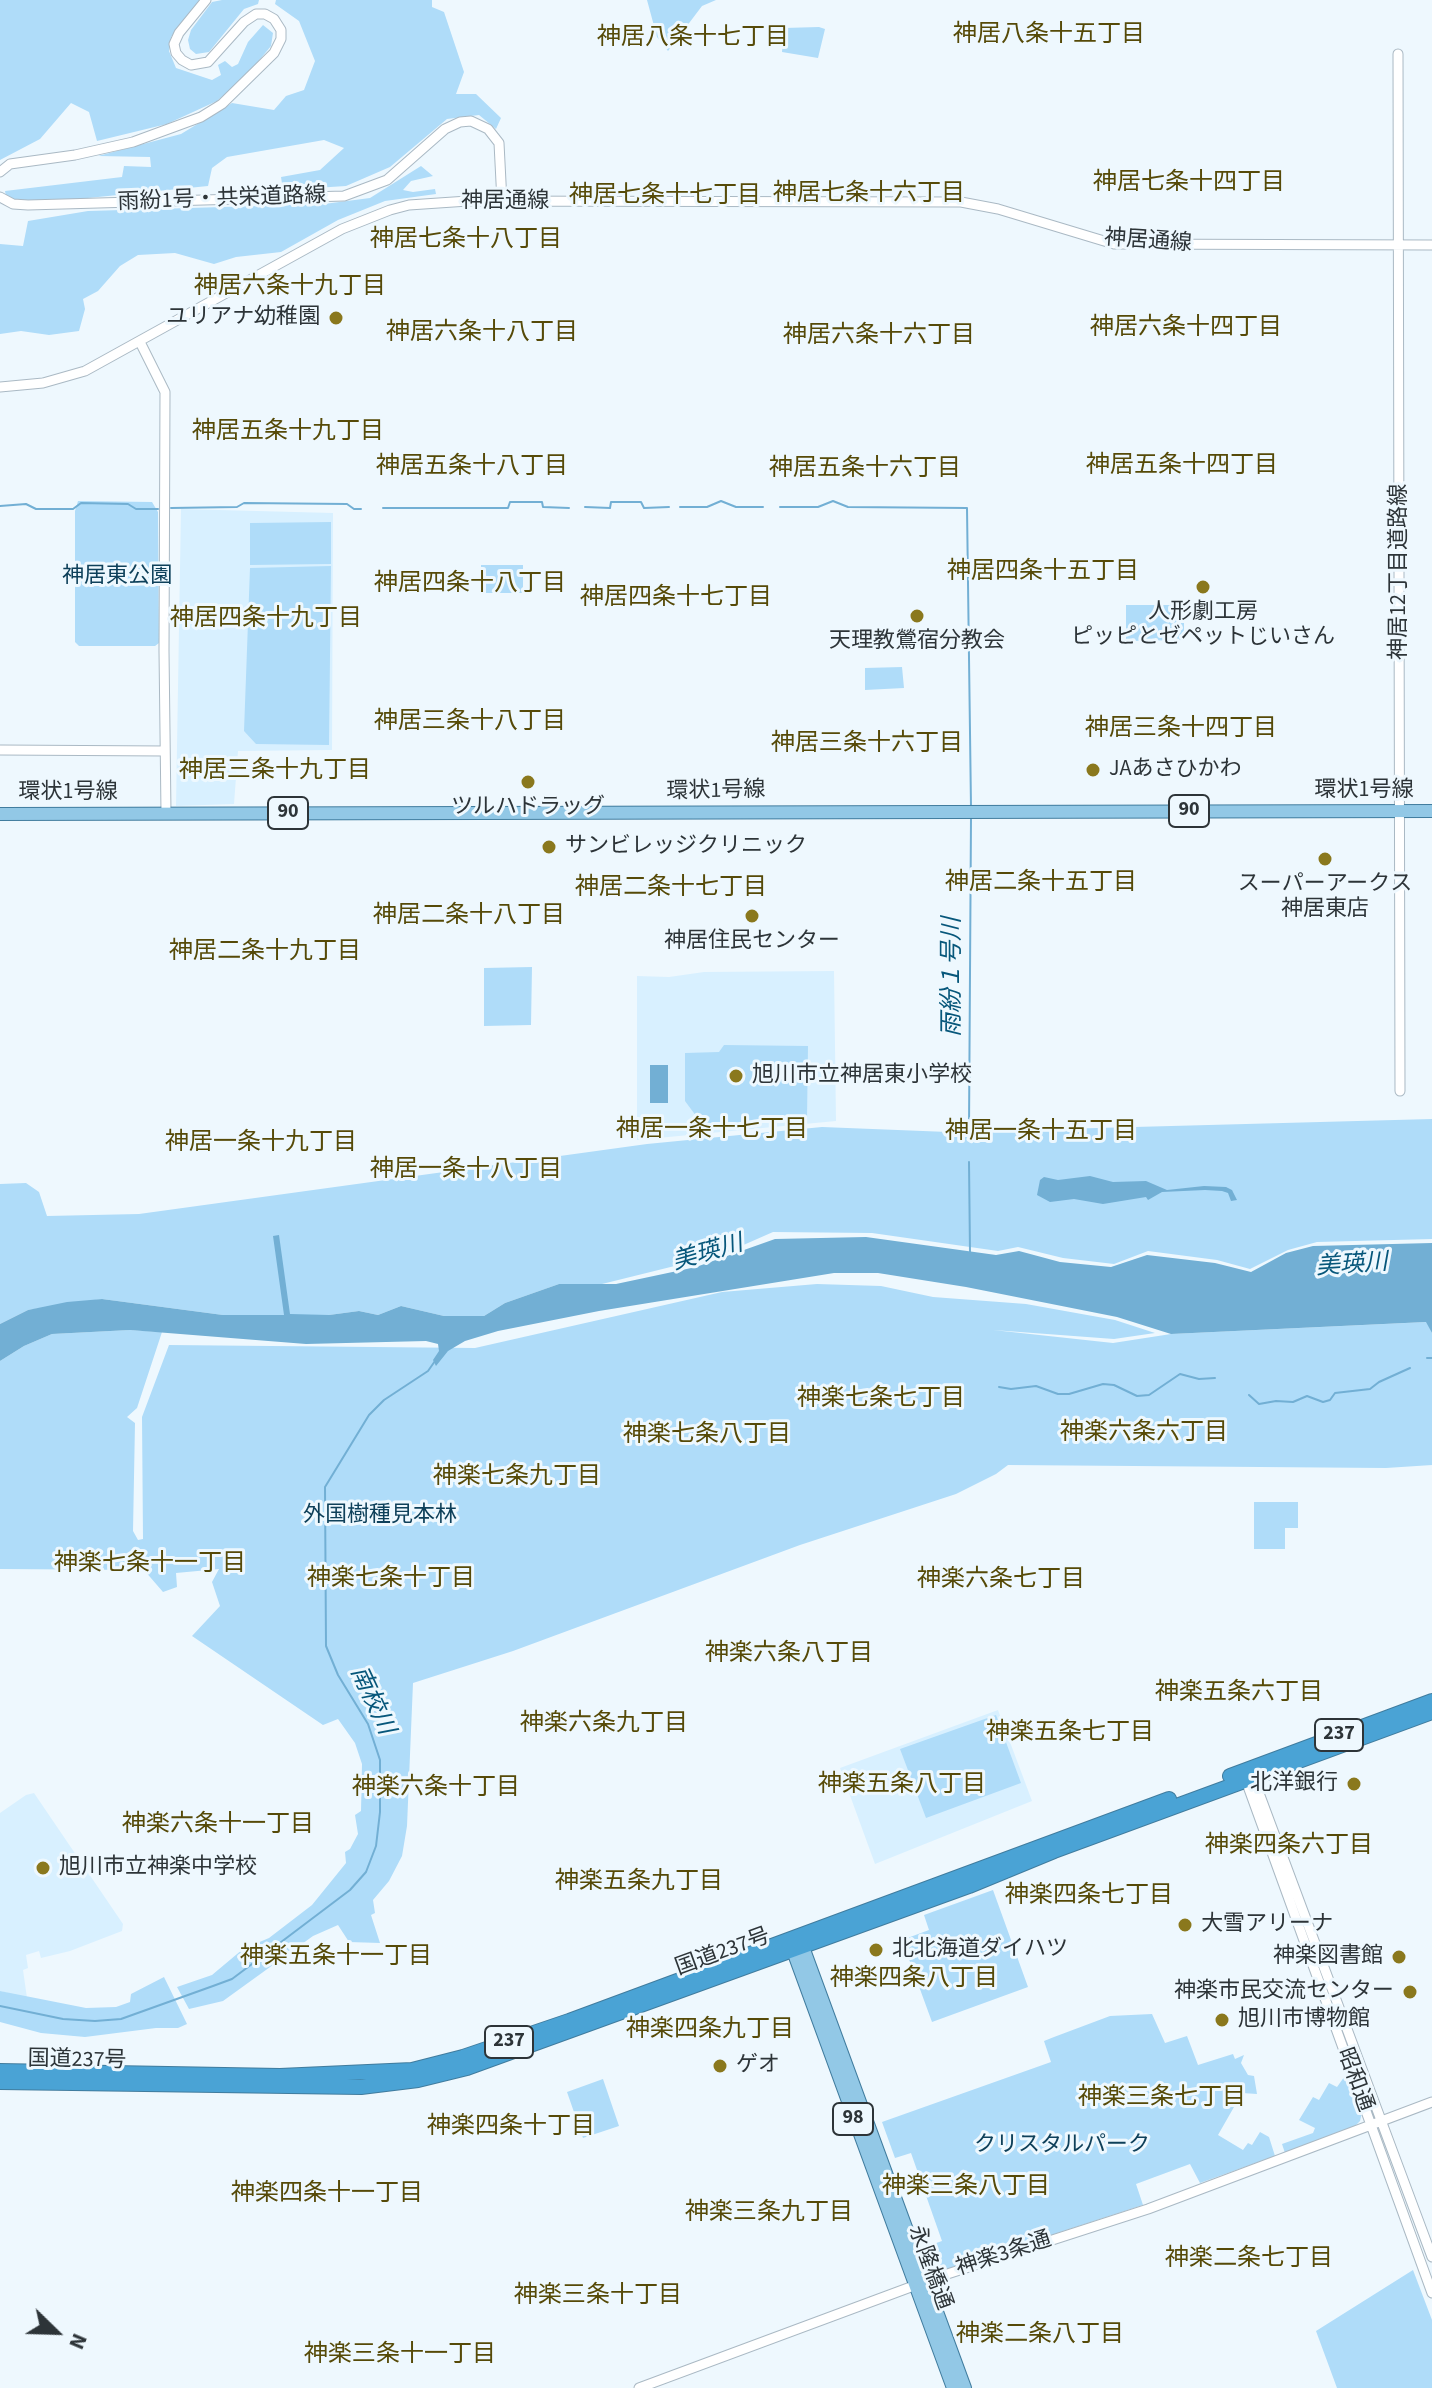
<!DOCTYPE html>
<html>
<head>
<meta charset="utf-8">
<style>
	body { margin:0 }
	#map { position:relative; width:1432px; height:2388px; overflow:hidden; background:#eef8fe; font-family:"Source Sans 3",sans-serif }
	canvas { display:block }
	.north { position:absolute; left:16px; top:2292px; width:80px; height:80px; -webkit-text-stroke:6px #eef8fe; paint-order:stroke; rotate:113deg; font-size:22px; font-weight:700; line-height:32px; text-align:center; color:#2d3438 }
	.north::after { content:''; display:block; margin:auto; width:28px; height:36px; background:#2d3438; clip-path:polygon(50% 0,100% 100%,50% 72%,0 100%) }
</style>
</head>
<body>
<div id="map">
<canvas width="1432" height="2388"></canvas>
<div class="north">N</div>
</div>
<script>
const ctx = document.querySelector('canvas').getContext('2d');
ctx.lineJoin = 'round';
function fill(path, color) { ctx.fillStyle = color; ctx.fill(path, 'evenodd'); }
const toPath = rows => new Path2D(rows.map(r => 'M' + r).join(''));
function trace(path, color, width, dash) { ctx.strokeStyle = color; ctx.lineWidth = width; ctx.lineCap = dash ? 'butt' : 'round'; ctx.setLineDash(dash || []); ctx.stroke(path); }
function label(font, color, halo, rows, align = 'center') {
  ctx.font = font + ' "Source Sans 3","Noto Sans JP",sans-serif'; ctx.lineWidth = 6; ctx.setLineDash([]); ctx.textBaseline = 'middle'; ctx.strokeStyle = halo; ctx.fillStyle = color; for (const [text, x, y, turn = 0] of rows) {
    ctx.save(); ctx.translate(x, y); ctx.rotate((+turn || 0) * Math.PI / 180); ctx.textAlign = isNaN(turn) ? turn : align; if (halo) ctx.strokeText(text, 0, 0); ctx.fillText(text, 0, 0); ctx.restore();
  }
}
fill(toPath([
	[181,509,333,513,332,750,238,751,234,804,176,806],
	[834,971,836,1121,637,1140,637,976,669,977,704,972],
	[998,1710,1032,1801,875,1864,840,1768],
	[34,1793,123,1924,122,1931,70,1951,41,1958,39,1951,26,1955,28,1968,23,1970,27,1998,0,1991,0,1813,26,1795]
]), '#d8f0ff');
fill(toPath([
	[0,0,201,0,171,37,169,51,176,68,212,80,221,75,218,65,225,61,232,67,238,64,248,42,263,25,273,33,271,46,247,75,217,101,167,124,97,141,89,112,71,103,40,139,0,160],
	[222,0,259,0,258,4,244,9,209,52,196,54,190,49,188,40,191,30,212,2],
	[276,0,432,0,432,7,444,12,464,72,456,94,476,94,501,118,496,129,479,115,447,119,390,167,346,186,283,190,281,177,320,170,344,148,324,140,227,157,212,168,208,186,8,206,5,191,122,177,124,166,151,167,150,157,98,156,181,134,232,103,274,110,286,96,304,90,315,61,299,21,275,4],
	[647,0,716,0,702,6,668,51,657,37],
	[819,27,825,29,818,58,782,52,784,28],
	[421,166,433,176,411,181,403,190,413,192,435,189,436,194,385,201,338,220,281,252,236,257,214,264,175,253,138,255,120,266,98,291,83,299,85,309,79,331,49,335,21,331,0,334,0,244,23,246,28,221,88,211,324,204,370,198],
	[78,501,152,502,158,512,159,643,155,646,79,646,75,642,75,511],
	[331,522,331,564,250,565,250,523],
	[481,565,523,565,523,593,481,593],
	[331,566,329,745,256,744,244,731,250,568],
	[1126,605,1184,605,1184,640,1126,641],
	[902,667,904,688,865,690,865,668],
	[532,967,531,1025,484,1026,484,968],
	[724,1045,808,1046,807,1119,705,1128,685,1101,685,1053,719,1052],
	[1432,1119,1432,1239,1317,1242,1288,1250,1250,1269,1217,1260,1148,1251,1114,1264,1063,1258,1018,1247,998,1251,872,1233,773,1232,723,1254,598,1285,559,1284,505,1303,484,1316,444,1316,401,1306,378,1315,359,1311,329,1315,223,1315,102,1299,28,1310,0,1324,0,1184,26,1183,39,1192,47,1216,139,1214,647,1144,822,1127,948,1132],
	[817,1284,881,1286,933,1297,1026,1304,1115,1320,1155,1333,1114,1339,993,1330,1113,1343,1171,1334,1427,1322,1432,1333,1432,1465,1386,1468,1008,1465,996,1474,956,1494,800,1545,513,1651,413,1683,407,1826,402,1856,389,1881,373,1900,375,1913,371,1915,380,1943,349,1942,338,1925,313,1936,223,2001,189,2009,177,1987,212,1975,243,1949,269,1938,312,1905,346,1863,345,1852,350,1849,358,1834,355,1815,361,1811,362,1764,355,1743,338,1719,323,1725,192,1636,220,1606,212,1582,219,1569,176,1573,177,1587,163,1592,144,1570,0,1569,0,1361,24,1346,52,1334,130,1330,162,1332,137,1408,127,1417,135,1423,133,1531,138,1540,143,1539,142,1417,169,1345,475,1348,722,1292],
	[1254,1502,1298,1502,1298,1528,1285,1528,1285,1549,1254,1549],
	[996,1715,1021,1783,926,1818,900,1749],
	[993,1890,1028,1987,932,2022,902,1940,929,1930,924,1915],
	[164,1977,187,2024,178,2028,156,2028,85,2037,41,2033,0,2022,0,1991,86,2008,116,2007,130,2002,131,1994],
	[1152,2014,1165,2043,1187,2036,1198,2065,1233,2054,1235,2059,1244,2055,1241,2063,1248,2075,1254,2076,1257,2094,1242,2093,1218,2135,1243,2150,1248,2143,1252,2145,1260,2132,1269,2137,1275,2156,1200,2183,1190,2164,1136,2184,1143,2205,941,2271,927,2263,922,2248,942,2241,911,2153,895,2158,882,2122,1051,2062,1044,2041,1054,2037,1110,2016],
	[1347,2073,1362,2112,1360,2121,1353,2128,1285,2153,1282,2144,1313,2133,1315,2128,1299,2120,1313,2097,1319,2100,1329,2083,1337,2087],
	[603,2079,619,2126,583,2138,567,2092],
	[1413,2270,1432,2320,1432,2388,1337,2388,1316,2331]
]), '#afdcf9');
fill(toPath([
	[650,1065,668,1065,668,1103,650,1103],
	[1090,1176,1113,1182,1146,1181,1167,1190,1204,1186,1226,1187,1232,1190,1237,1200,1231,1201,1228,1193,1222,1191,1205,1190,1162,1192,1148,1200,1146,1197,1103,1204,1074,1199,1050,1202,1037,1195,1040,1180,1044,1177,1058,1180],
	[279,1235,290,1314,329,1315,359,1311,378,1315,401,1306,444,1316,484,1316,505,1303,559,1284,616,1284,696,1267,775,1239,866,1237,996,1255,1019,1251,1060,1262,1111,1267,1147,1255,1215,1263,1251,1272,1286,1253,1313,1246,1432,1243,1432,1333,1426,1322,1171,1334,1117,1317,966,1287,878,1273,834,1273,599,1311,498,1331,465,1341,448,1351,436,1366,433,1360,439,1351,438,1344,426,1341,306,1344,130,1330,52,1334,24,1346,0,1361,0,1324,28,1310,67,1302,102,1299,223,1315,284,1315,273,1236]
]), '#72afd4');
trace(toPath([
	[0,506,26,504,36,509,73,509,81,503,128,504,136,509,158,509],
	[585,507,610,508,611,502,641,502,644,508,669,507],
	[680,507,707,507,721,501,736,507,763,507],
	[780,507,818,507,833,501,848,507,967,508,971,807],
	[171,508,237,507,244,503,347,504,354,509,361,509],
	[383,508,508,508,510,502,542,502,543,507,569,508],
	[969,1128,971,817],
	[969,1162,970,1253],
	[1427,1358,1432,1358],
	[999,1387,1011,1389,1036,1386,1058,1394,1069,1394,1103,1384,1114,1385,1137,1396,1149,1395,1180,1374,1199,1379,1215,1378],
	[1249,1395,1259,1404,1276,1401,1293,1402,1307,1396,1323,1402,1330,1400,1335,1393,1370,1389,1379,1382,1410,1368],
	[0,2006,63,2019,95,2021,121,2019,213,1986,232,1979,252,1964,350,1890,366,1872,376,1846,380,1812,380,1760,368,1724,338,1675,326,1646,325,1487,369,1415,384,1400,428,1371,435,1361]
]), '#72afd4', 2);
const minor = toPath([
	[1398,54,1400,1091],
	[0,172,10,164,75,155,133,142,201,117,222,104,274,53,281,39,281,30,274,19,265,14,256,14,244,22,208,62,191,65,182,60,176,53,174,44,179,33,206,0],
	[0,197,13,204,28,205,344,196,387,180,445,129,460,122,471,121,488,129,499,143,502,202],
	[140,342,165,392,164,651,166,813],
	[0,387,43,383,85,371,342,229,390,210,409,205,468,201,961,202,998,209,1114,244,1432,245],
	[0,750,165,751],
	[1249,1774,1259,1793,1432,2257],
	[1245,1778,1432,2293],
	[639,2388,935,2278,1148,2209,1432,2102]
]);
const major = toPath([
	[0,814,1432,811],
	[796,1941,803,1947,965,2388],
	[793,1944,793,1951,953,2388]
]);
const highway = toPath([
	[1230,1776,1432,1701],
	[0,2071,280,2076,412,2070,463,2057,569,2021,1169,1799],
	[0,2082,361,2087,418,2080,467,2068,969,1886,1054,1851,1432,1712]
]);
trace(minor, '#aab9c4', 11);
trace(major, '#407c9e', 14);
trace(highway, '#407c9e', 16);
trace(minor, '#fff', 9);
trace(major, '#92c8e6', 12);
trace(highway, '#4aa3d5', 14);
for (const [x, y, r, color] of [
	[336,318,8,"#8a781d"],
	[1203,587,8,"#8a781d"],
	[917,616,8,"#8a781d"],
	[1093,770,8,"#8a781d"],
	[528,782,8,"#8a781d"],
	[549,847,8,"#8a781d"],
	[1325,859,8,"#8a781d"],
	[752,916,8,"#8a781d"],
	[736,1076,8,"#8a781d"],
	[1354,1784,8,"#8a781d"],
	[43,1868,8,"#8a781d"],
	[1185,1925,8,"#8a781d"],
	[876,1950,8,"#8a781d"],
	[1399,1957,8,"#8a781d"],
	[1410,1992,8,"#8a781d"],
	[1222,2020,8,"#8a781d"],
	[720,2066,8,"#8a781d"]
]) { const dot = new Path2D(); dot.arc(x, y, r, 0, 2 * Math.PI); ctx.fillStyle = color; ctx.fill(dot); trace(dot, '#eef8fe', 3); }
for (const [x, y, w] of [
	[1189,811,40],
	[288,813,40],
	[1339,1735,48],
	[509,2042,48],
	[853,2119,40]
]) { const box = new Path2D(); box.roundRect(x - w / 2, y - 16, w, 32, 6); ctx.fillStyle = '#eef8fe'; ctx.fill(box); trace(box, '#2d3438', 2); }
label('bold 20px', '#2d3438', null, [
	["90",1189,811],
	["90",288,813],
	["237",1339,1735],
	["237",509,2042],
	["98",853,2119]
]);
label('22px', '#2d3438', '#eef8fe', [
	["雨紛1号・共栄道路線",222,200,-2],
	["神居通線",505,202],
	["神居通線",1148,242,4],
	["神居12丁目道路線",1400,572,-90],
	["環状1号線",1364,791],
	["環状1号線",716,792,-1],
	["環状1号線",68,793],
	["国道237号",723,1953,-20],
	["国道237号",77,2061,1],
	["昭和通",1354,2080,70],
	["神楽3条通",1004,2255,-18],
	["永隆橋通",929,2268,70]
]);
label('22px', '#2d3438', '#eef8fe', [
	["ユリアナ幼稚園",320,318,"right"],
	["人形劇工房",1203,613,"center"],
	["ピッピとゼペットじいさん",1203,638,"center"],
	["天理教鶯宿分教会",917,642,"center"],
	["JAあさひかわ",1109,770],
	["ツルハドラッグ",528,808,"center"],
	["サンビレッジクリニック",565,847],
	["スーパーアークス",1325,885,"center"],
	["神居東店",1325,910,"center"],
	["神居住民センター",752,942,"center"],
	["旭川市立神居東小学校",752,1076],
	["北洋銀行",1338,1784,"right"],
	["旭川市立神楽中学校",59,1868],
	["大雪アリーナ",1201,1925],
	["北北海道ダイハツ",892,1950],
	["神楽図書館",1383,1957,"right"],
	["神楽市民交流センター",1394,1992,"right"],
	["旭川市博物館",1238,2020],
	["ゲオ",736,2066]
], 'left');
label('22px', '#0e405a', '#eef8fe', [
	["神居東公園",117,577],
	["外国樹種見本林",380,1516],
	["クリスタルパーク",1062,2146]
]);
label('24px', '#564a08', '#eef8fe', [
	["神居八条十五丁目",1049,36],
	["神居八条十七丁目",693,39],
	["神居七条十四丁目",1189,184],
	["神居七条十六丁目",869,195],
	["神居七条十七丁目",665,197],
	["神居七条十八丁目",466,241],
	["神居六条十九丁目",290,288],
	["神居六条十四丁目",1186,329],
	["神居六条十八丁目",482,334],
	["神居六条十六丁目",879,337],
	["神居五条十九丁目",288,433],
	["神居五条十四丁目",1182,467],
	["神居五条十八丁目",472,468],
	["神居五条十六丁目",865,470],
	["神居四条十五丁目",1043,573],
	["神居四条十八丁目",470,585],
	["神居四条十七丁目",676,599],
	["神居四条十九丁目",266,620],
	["神居三条十八丁目",470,723],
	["神居三条十四丁目",1181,730],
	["神居三条十六丁目",867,745],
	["神居三条十九丁目",275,772],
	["神居二条十五丁目",1041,884],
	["神居二条十七丁目",671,889],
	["神居二条十八丁目",469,917],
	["神居二条十九丁目",265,953],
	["神居一条十七丁目",712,1131],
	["神居一条十五丁目",1041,1133],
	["神居一条十九丁目",261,1144],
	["神居一条十八丁目",466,1171],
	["神楽七条七丁目",881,1400],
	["神楽六条六丁目",1144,1434],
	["神楽七条八丁目",707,1436],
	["神楽七条九丁目",517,1478],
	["神楽七条十一丁目",150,1565],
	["神楽七条十丁目",391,1580],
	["神楽六条七丁目",1001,1581],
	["神楽六条八丁目",789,1655],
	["神楽五条六丁目",1239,1694],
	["神楽六条九丁目",604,1725],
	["神楽五条七丁目",1070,1734],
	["神楽五条八丁目",902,1786],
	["神楽六条十丁目",436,1789],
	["神楽六条十一丁目",218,1826],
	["神楽四条六丁目",1289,1847],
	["神楽五条九丁目",639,1883],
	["神楽四条七丁目",1089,1897],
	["神楽五条十一丁目",336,1958],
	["神楽四条八丁目",914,1980],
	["神楽四条九丁目",710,2031],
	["神楽三条七丁目",1162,2099],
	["神楽四条十丁目",511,2128],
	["神楽三条八丁目",966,2188],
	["神楽四条十一丁目",327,2195],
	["神楽三条九丁目",769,2214],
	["神楽二条七丁目",1249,2260],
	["神楽三条十丁目",598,2297],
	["神楽二条八丁目",1040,2336],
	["神楽三条十一丁目",400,2356]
]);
label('italic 24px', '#07577b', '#eef8fe', [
	["雨紛１号川",954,977,-90],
	["美瑛川",708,1254,-16],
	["美瑛川",1352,1266,-4],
	["南校川",371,1701,65]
]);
</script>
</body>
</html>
